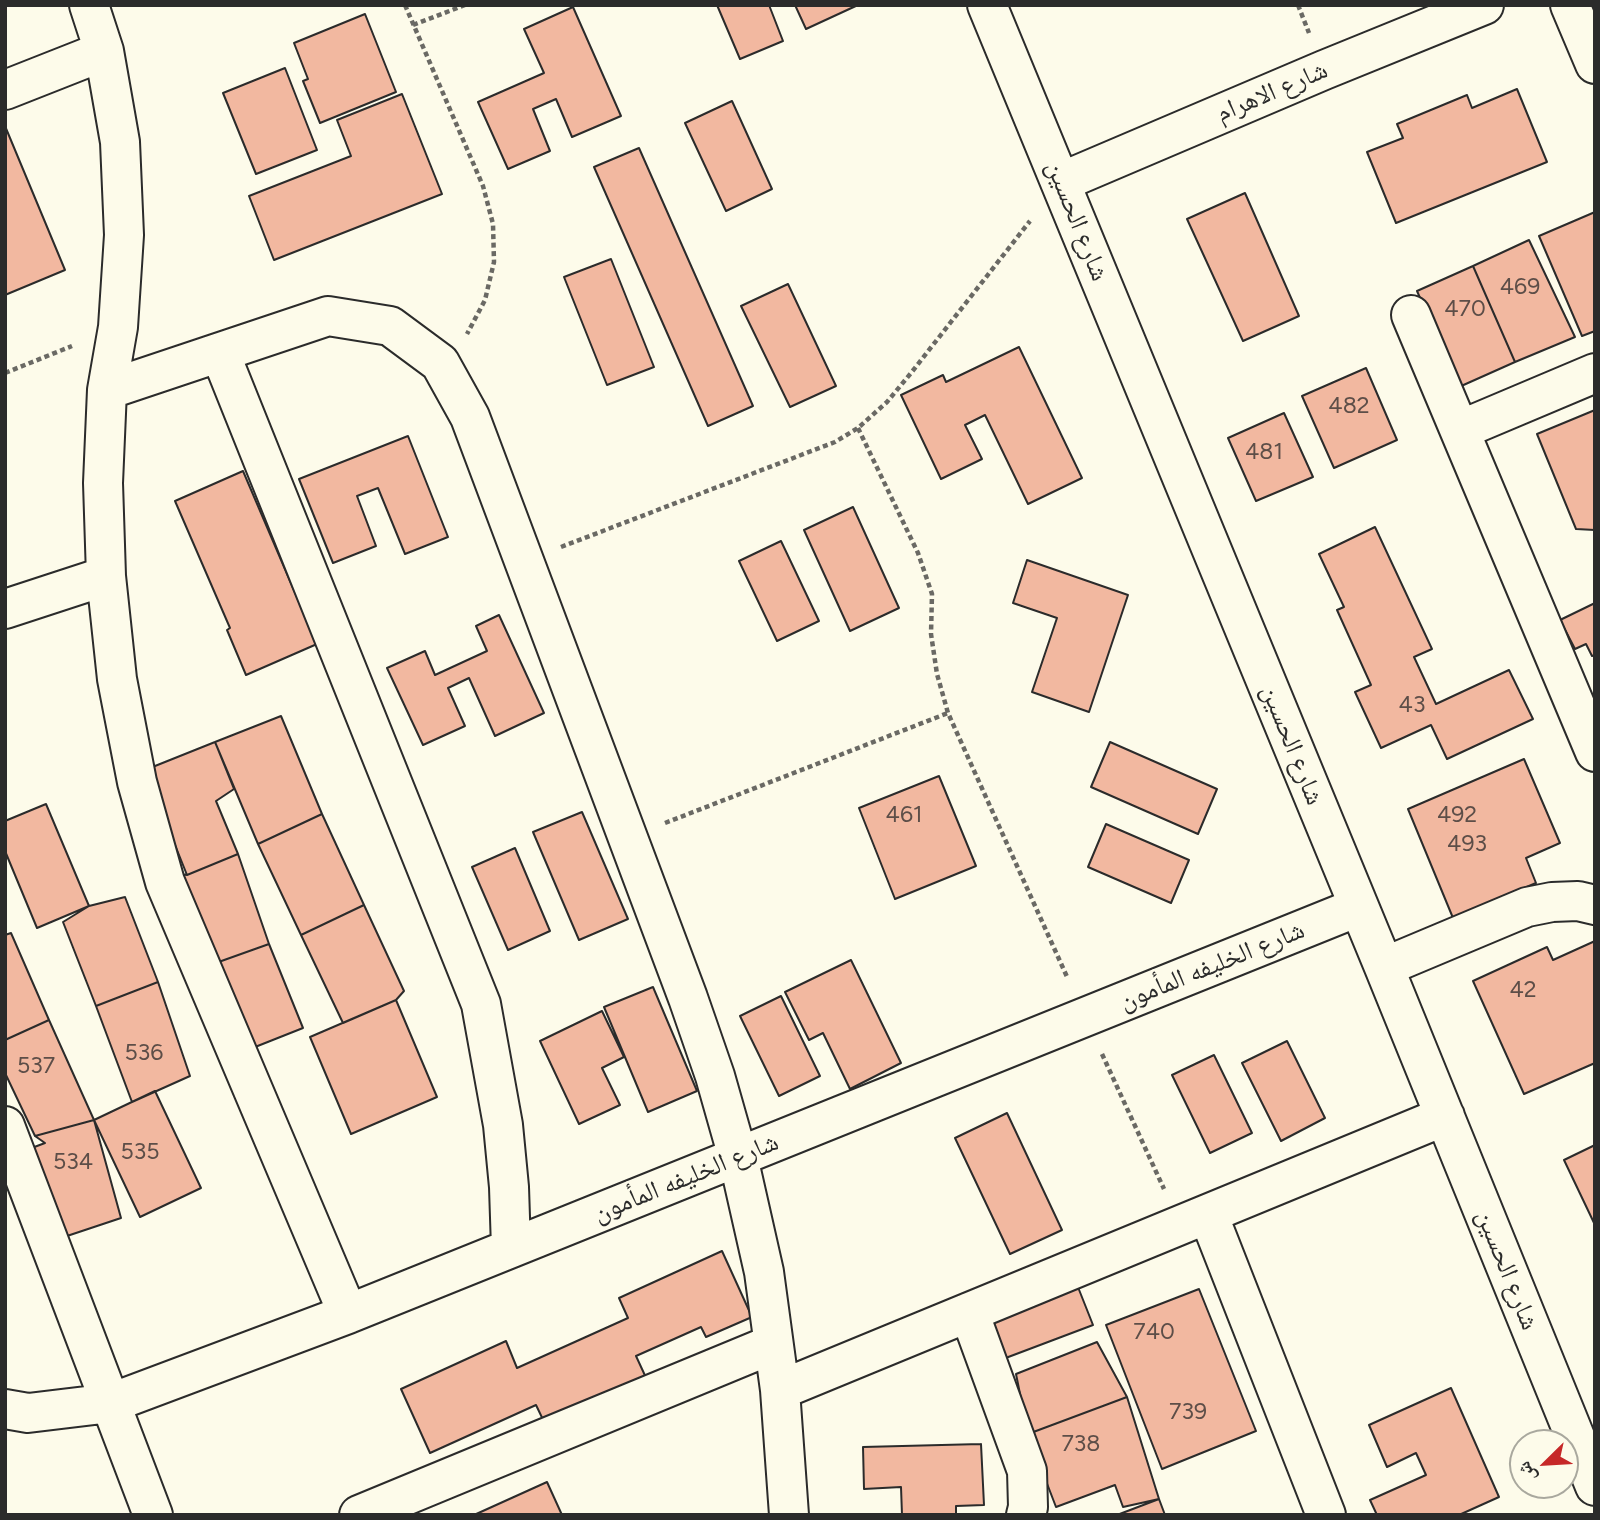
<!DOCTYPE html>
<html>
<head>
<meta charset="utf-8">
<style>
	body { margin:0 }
	#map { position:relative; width:1600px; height:1520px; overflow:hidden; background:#fdfbea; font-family:Figtree,"Noto Naskh Arabic",sans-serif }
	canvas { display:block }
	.frame { position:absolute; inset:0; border:7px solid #2b2b2b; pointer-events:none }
	.north { position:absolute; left:1509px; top:1429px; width:70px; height:70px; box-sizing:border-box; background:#fdfbea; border:2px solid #a9a89e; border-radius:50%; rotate:246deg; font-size:19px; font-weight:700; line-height:28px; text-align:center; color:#2b2b2b }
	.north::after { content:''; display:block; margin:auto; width:24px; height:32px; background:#c62828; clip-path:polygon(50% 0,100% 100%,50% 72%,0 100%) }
</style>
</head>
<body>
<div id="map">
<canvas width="1600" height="1520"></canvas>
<div class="frame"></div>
<div class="north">ش</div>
</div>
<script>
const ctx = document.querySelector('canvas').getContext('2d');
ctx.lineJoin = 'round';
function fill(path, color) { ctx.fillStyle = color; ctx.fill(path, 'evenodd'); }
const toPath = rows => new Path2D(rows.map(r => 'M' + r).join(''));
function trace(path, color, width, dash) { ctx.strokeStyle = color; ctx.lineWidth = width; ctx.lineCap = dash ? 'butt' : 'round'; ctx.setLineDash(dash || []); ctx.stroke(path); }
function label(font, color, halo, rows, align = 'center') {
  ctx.font = font + ' Figtree,"Noto Naskh Arabic",sans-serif'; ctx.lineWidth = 5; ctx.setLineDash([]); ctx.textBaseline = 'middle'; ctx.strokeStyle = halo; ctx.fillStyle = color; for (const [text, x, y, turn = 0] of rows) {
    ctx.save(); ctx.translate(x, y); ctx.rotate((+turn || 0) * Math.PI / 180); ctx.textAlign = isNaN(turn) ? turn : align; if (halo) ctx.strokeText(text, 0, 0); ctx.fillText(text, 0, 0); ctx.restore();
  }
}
const building = toPath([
	[717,5,769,5,783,41,740,59,717,5],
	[795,5,858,5,806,29,795,5],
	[573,7,621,116,572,137,556,99,533,109,550,151,508,169,478,102,544,73,524,29,573,7],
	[365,14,396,92,320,123,303,81,308,79,294,43,365,14],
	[285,68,317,150,256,174,223,93,285,68],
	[1517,89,1547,162,1396,223,1367,152,1403,138,1397,124,1467,95,1472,108,1517,89],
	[402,94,442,194,274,260,249,196,351,156,337,120,402,94],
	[732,101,772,189,726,211,685,123,732,101],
	[5,126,65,270,5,295,5,126],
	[639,148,753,406,708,426,594,167,639,148],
	[1245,193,1299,316,1243,341,1187,219,1245,193],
	[1595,212,1595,331,1582,336,1539,236,1595,212],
	[1529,240,1575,337,1515,362,1473,266,1529,240],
	[611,259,654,367,607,385,564,277,611,259],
	[1473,266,1515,362,1459,387,1417,291,1473,266],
	[788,284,836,386,790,407,741,306,788,284],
	[1019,347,1082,478,1028,504,985,415,965,425,982,459,941,479,901,395,943,375,946,382,1019,347],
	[1366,368,1397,440,1334,468,1302,396,1366,368],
	[1595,410,1595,530,1576,529,1537,434,1595,410],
	[1284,413,1313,477,1256,501,1228,438,1284,413],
	[408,436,448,537,405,554,378,488,357,496,376,546,333,563,299,479,408,436],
	[243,471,317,644,246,675,227,630,230,628,175,501,243,471],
	[853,507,899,608,850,631,804,530,853,507],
	[1375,527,1432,649,1414,657,1436,704,1509,670,1533,719,1447,759,1431,725,1381,748,1355,692,1371,685,1337,610,1344,607,1319,554,1375,527],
	[781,541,819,621,777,641,739,561,781,541],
	[1027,560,1128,595,1089,712,1032,692,1057,618,1013,603,1027,560],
	[1595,603,1595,655,1592,656,1586,644,1575,649,1560,620,1595,603],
	[499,615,544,713,495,736,469,678,448,688,465,726,423,745,387,668,425,651,435,675,487,651,476,626,499,615],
	[281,716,322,814,258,844,215,742,281,716],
	[215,742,234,789,216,801,238,854,187,875,145,770,215,742],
	[1110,742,1217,789,1198,834,1091,787,1110,742],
	[1524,759,1560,843,1526,858,1536,883,1453,918,1408,809,1524,759],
	[939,776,976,866,895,899,859,808,939,776],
	[46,804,89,906,37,928,5,851,5,821,46,804],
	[582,812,628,919,579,940,533,832,582,812],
	[322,814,364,905,301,935,258,844,322,814],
	[1106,824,1189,860,1171,903,1088,867,1106,824],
	[515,848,550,931,508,950,472,867,515,848],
	[238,854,269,944,213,964,179,874,187,875,238,854],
	[125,897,158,982,96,1006,63,922,89,906,125,897],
	[364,905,404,991,396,1000,343,1023,301,935,364,905],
	[11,933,49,1020,5,1040,5,935,11,933],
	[1595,941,1595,1063,1524,1094,1473,981,1547,947,1553,960,1595,941],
	[269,944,303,1028,245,1051,213,964,269,944],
	[851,960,901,1063,850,1089,823,1033,809,1040,785,992,851,960],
	[158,982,190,1076,132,1102,96,1006,158,982],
	[653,987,697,1091,648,1112,604,1007,653,987],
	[781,996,820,1076,779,1096,740,1016,781,996],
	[396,1000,437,1097,351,1134,310,1037,396,1000],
	[602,1011,624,1057,602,1068,620,1105,579,1124,540,1041,602,1011],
	[49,1020,94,1120,35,1136,5,1073,5,1040,49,1020],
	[1287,1041,1325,1118,1281,1141,1242,1063,1287,1041],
	[1214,1055,1252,1133,1210,1153,1172,1075,1214,1055],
	[155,1091,201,1188,140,1217,94,1120,155,1091],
	[1007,1113,1062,1230,1010,1254,955,1138,1007,1113],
	[94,1120,121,1218,52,1241,21,1152,45,1143,35,1136,94,1120],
	[1595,1145,1595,1225,1564,1160,1595,1145],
	[722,1251,752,1317,706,1337,701,1327,636,1356,648,1382,547,1428,536,1405,430,1453,401,1389,506,1341,517,1368,628,1318,619,1298,722,1251],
	[1072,1272,1093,1325,1003,1359,983,1307,1072,1272],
	[1199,1289,1256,1431,1162,1469,1106,1325,1199,1289],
	[1097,1342,1127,1397,1028,1434,1016,1374,1097,1342],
	[1451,1388,1499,1497,1459,1515,1377,1515,1370,1500,1426,1475,1416,1453,1387,1467,1369,1425,1451,1388],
	[1127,1397,1159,1499,1123,1507,1115,1485,1056,1507,1028,1434,1127,1397],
	[981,1444,984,1505,956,1506,956,1515,902,1515,901,1487,864,1489,863,1447,981,1444],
	[547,1482,562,1515,474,1515,547,1482],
	[1159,1499,1165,1515,1117,1515,1159,1499]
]);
fill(building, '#f2b8a0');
trace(building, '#2b2b2b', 2);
const minor = toPath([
	[89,5,104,51,120,142,124,235,118,327,107,390,103,483,106,576,117,679,137,782,165,882,348,1314],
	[987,5,1384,967,1595,1486],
	[1570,5,1595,64],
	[5,90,104,51],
	[1061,182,1324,70,1484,5],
	[1411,315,1595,752],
	[220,353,481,1004,503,1125,509,1187,511,1248],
	[107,390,328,316,390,326,440,363,470,417,688,998,715,1076,738,1157,764,1272,780,1390,789,1515],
	[1460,430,1595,373],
	[5,609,106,576],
	[1384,967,1527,907,1552,902,1578,901,1595,905],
	[5,1126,153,1515],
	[1208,1214,1326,1515],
	[969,1312,1027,1471,1028,1507,1026,1515],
	[780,1390,1445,1116],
	[5,1409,28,1413,111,1403,348,1314,1358,907],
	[359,1515,773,1344]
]);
trace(minor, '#2b2b2b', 42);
trace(toPath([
	[405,5,483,186,493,224,494,262,485,300,467,334],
	[1298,5,1309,33],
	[413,25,465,5],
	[5,373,72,346],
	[858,428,918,553,932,594,931,634,937,674,948,713,1068,979],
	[561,547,835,442,858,428,887,402,911,373,1030,221],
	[665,823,948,713],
	[1102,1054,1164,1189]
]), '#6a6964', 4.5, [5, 3.5]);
trace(minor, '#fdfbea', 38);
label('23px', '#5d4e48', null, [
	["469",1520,287],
	["470",1465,309],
	["482",1349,406],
	["481",1264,452],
	["43",1412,705],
	["461",904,815],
	["492",1457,815],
	["493",1467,844],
	["42",1523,990],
	["536",144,1053],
	["537",36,1066],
	["535",140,1152],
	["534",73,1162],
	["740",1154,1332],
	["739",1188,1412],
	["738",1081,1444]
]);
label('26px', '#2b2b2b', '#fdfbea', [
	["شارع الاهرام",1272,92,-23],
	["شارع الحسين",1077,221,68],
	["شارع الحسين",1292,745,68],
	["شارع الخليفه المأمون",1212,966,-22],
	["شارع الخليفه المأمون",686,1178,-22],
	["شارع الحسين",1507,1270,68]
]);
</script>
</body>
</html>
